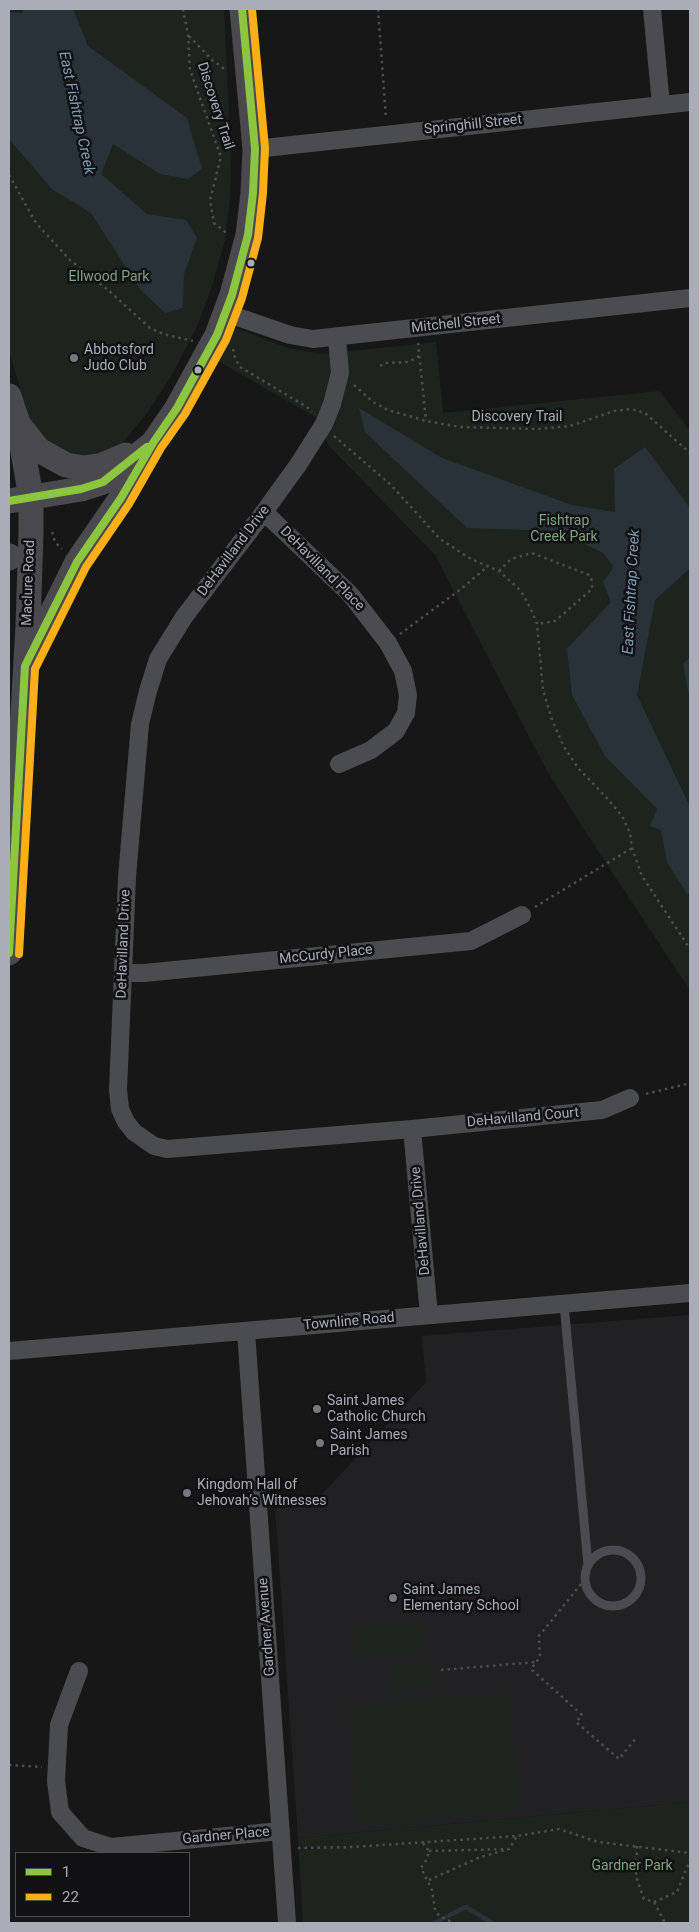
<!DOCTYPE html>
<html>
<head>
<meta charset="utf-8">
<style>
	body { margin:0 }
	#map { position:relative; width:699px; height:1932px; overflow:hidden; background:#171717; font-family:Roboto,sans-serif }
	canvas { display:block }
	.frame { position:absolute; inset:0; border:10px solid #a8adb8; pointer-events:none }
	.legend { position:absolute; left:15px; top:1852px; width:175px; height:65px; box-sizing:border-box; background:#111113; border:1px solid #4d4f55; margin:0; padding:6px 9px; list-style:none; font-size:15px; color:#a8adb8 }
	.legend li { display:flex; align-items:center; gap:10px; height:25px }
	.legend b { width:25px; border:1px solid #4d4f55 }
</style>
</head>
<body>
<div id="map">
<canvas width="699" height="1932"></canvas>
<div class="frame"></div>
<ul class="legend">
<li><b style="height:6px;background:#8cc63f"></b>1</li>
<li><b style="height:6px;background:#fcaf17"></b>22</li>
</ul>
</div>
<script>
const ctx = document.querySelector('canvas').getContext('2d');
ctx.lineJoin = 'round';
function fill(path, color) { ctx.fillStyle = color; ctx.fill(path, 'evenodd'); }
const toPath = rows => new Path2D(rows.map(r => 'M' + r).join(''));
function trace(path, color, width, dash) { ctx.strokeStyle = color; ctx.lineWidth = width; ctx.lineCap = dash ? 'butt' : 'round'; ctx.setLineDash(dash || []); ctx.stroke(path); }
function label(font, color, halo, rows, align = 'center') {
  ctx.font = font + ' Roboto,sans-serif'; ctx.lineWidth = 5; ctx.setLineDash([]); ctx.textBaseline = 'middle'; ctx.strokeStyle = halo; ctx.fillStyle = color; for (const [text, x, y, turn = 0] of rows) {
    ctx.save(); ctx.translate(x, y); ctx.rotate((+turn || 0) * Math.PI / 180); ctx.textAlign = isNaN(turn) ? turn : align; if (halo) ctx.strokeText(text, 0, 0); ctx.fillText(text, 0, 0); ctx.restore();
  }
}
fill(toPath([
	[690,1315,690,1802,298,1838,275,1508,313,1504,426,1382,422,1336]
]), '#212123');
fill(toPath([
	[9,9,224,9,231,156,230,198,225,241,211,289,197,326,190,340,173,373,147,413,119,447,93,457,66,452,48,444,30,421,9,351],
	[228,325,288,348,323,354,436,342,443,413,660,391,690,431,690,990,598,851,547,771,435,555,329,446,317,418,211,357],
	[423,1622,425,1653,356,1658,354,1627],
	[421,1664,437,1675,438,1688,393,1691,391,1666],
	[509,1693,519,1810,358,1824,348,1707],
	[690,1802,690,1923,303,1923,298,1838]
]), '#1d241e');
fill(toPath([
	[24,9,73,9,88,46,187,118,202,169,188,179,160,174,113,144,101,174,147,214,186,220,197,238,184,274,183,308,165,313,140,289,91,213,52,189,9,139,9,12,22,13],
	[359,408,442,458,572,505,615,512,614,469,645,447,690,508,690,568,655,600,637,695,690,807,690,893,687,894,667,862,661,830,650,826,657,809,605,756,572,695,567,649,611,602,603,582,614,567,603,553,557,531,467,528,365,432],
	[690,657,690,700,683,664]
]), '#2a3239');
trace(toPath([
	[434,1923,466,1907,492,1923]
]), '#2a3239', 4.5);
trace(toPath([
	[183,9,188,35,190,70,221,157,210,200,214,223,228,234],
	[378,9,386,118],
	[189,36,212,60,223,68,228,68],
	[9,175,36,223,70,260,108,290,150,328,163,334,193,341],
	[418,343,426,421],
	[233,349,235,358,240,367,307,407,312,412],
	[380,366,385,363,408,362,419,356],
	[354,385,373,402,388,410,426,421,460,427,537,429,570,426,614,411,631,409,645,413,690,453],
	[334,436,391,485,440,539,471,559,499,571,521,591,531,609,537,624,543,690,552,720,564,747,579,769,606,797,622,816,630,833,632,848,642,876,690,949],
	[52,532,55,542,62,549],
	[499,571,511,559,532,553,589,575,592,581,592,589,555,621,538,624],
	[400,634,461,589,487,567],
	[535,907,632,848],
	[646,1094,690,1083],
	[585,1579,539,1636,540,1657,531,1669,582,1715,576,1722,619,1759,636,1738],
	[441,1670,536,1662],
	[9,1765,42,1767],
	[423,1843,429,1851,427,1859,421,1868,432,1890,435,1909,439,1916,454,1923],
	[637,1846,636,1877,644,1899,654,1902,665,1923],
	[298,1848,353,1847,517,1836,559,1829,598,1842,690,1853],
	[429,1851,509,1849,517,1836],
	[429,1880,478,1858,505,1850],
	[654,1902,677,1892,690,1860]
]), '#4d4e52', 2.5, [2.5, 4]);
trace(toPath([
	[564,1304,588,1565],
	'585 1578a28 28 0 1 1 56 0a28 28 0 1 1-56 0Z'
]), '#4b4c50', 9);
trace(toPath([
	[652,9,661,105],
	[255,149,690,102],
	[226,313,290,335,313,339,690,298],
	[337,338,340,373,332,404,324,424,298,465,264,512,184,617,158,659,148,691,140,724,127,877,118,1090,120,1109,126,1122,134,1132,154,1146,167,1149,412,1129,429,1315],
	[264,512,350,594,388,643,403,671,408,695,406,713,396,731,371,750,339,764],
	[124,973,144,973,471,941,522,915],
	[412,1129,602,1110,630,1098],
	[246,1331,287,1923],
	[9,1351,690,1293],
	[79,1671,59,1725,56,1781,60,1812,83,1838,111,1847,281,1831]
]), '#4b4c50', 18);
trace(toPath([
	[9,396,18,423,28,480,31,497,31,532,28,626,9,953],
	[19,425,39,450,66,465,84,468,100,466,126,455],
	[9,501,81,489,103,482,153,443,177,408,217,335,232,295,248,235,253,193,255,149,242,9],
	[9,556,9,558],
	[31,655,77,562,121,498,147,454]
]), '#4a4a4e', 25);
trace(toPath([
	[9,501,81,489,103,482,147,447],
	[9,953,25,666,77,562,121,498,153,443,177,408,217,335,232,295,248,235,253,193,255,149,242,9]
]), '#8cc63f', 8);
trace(toPath([
	[19,954,35,669,86,567,129,504,161,448,185,414,226,340,242,298,258,238,263,193,265,148,252,9]
]), '#fcaf17', 8);
for (const [x, y, r, color] of [
	[251,263,4.5,"#a8adb8"],
	[74,358,5,"#757880"],
	[198,370,4.5,"#a8adb8"],
	[317,1409,5,"#757880"],
	[320,1443,5,"#757880"],
	[187,1493,5,"#757880"],
	[393,1598,5,"#757880"]
]) { const dot = new Path2D(); dot.arc(x, y, r, 0, 2 * Math.PI); ctx.fillStyle = color; ctx.fill(dot); trace(dot, '#111113', 2); }
label('14px', '#a8adb8', '#111113', [
	["Discovery Trail",215,106,72],
	["Springhill Street",473,125,-6],
	["Mitchell Street",456,324,-6],
	["Discovery Trail",517,417],
	["DeHavilland Drive",234,551,-53],
	["DeHavilland Place",322,569,45],
	["Maclure Road",29,583,-88],
	["DeHavilland Drive",124,944,-88],
	["McCurdy Place",326,955,-6],
	["DeHavilland Court",523,1118,-5],
	["DeHavilland Drive",421,1221,-95],
	["Townline Road",349,1322,-5],
	["Gardner Avenue",267,1627,-94],
	["Gardner Place",226,1836,-5]
]);
label('14px', '#7fa381', '#111113', [
	["Ellwood Park",109,277],
	["Fishtrap",564,521],
	["Creek Park",564,537],
	["Gardner Park",632,1866]
]);
label('14px', '#a8adb8', '#111113', [
	["Abbotsford",84,350],
	["Judo Club",84,366],
	["Saint James",327,1401],
	["Catholic Church",327,1417],
	["Saint James",330,1435],
	["Parish",330,1451],
	["Kingdom Hall of",197,1485],
	["Jehovah’s Witnesses",197,1501],
	["Saint James",403,1590],
	["Elementary School",403,1606]
], 'left');
label('italic 15px', '#7f9bb3', '#111113', [
	["East Fishtrap Creek",76,113,78],
	["East Fishtrap Creek",632,592,-87]
]);
</script>
</body>
</html>
